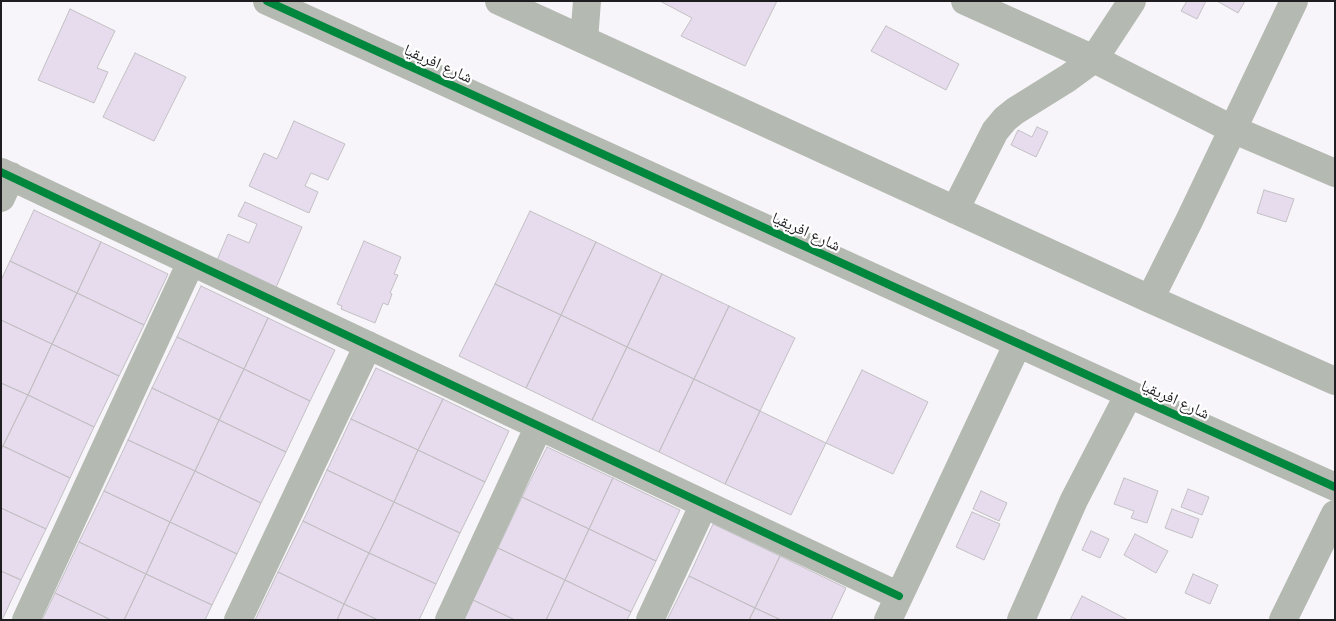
<!DOCTYPE html>
<html>
<head>
<meta charset="utf-8">
<style>
	body { margin:0 }
	#map { position:relative; width:1336px; height:621px; overflow:hidden; background:#f8f5fa; font-family:Montserrat,sans-serif }
	canvas { display:block }
	.frame { position:absolute; inset:0; border:2px solid #1e1d20; pointer-events:none }
</style>
</head>
<body>
<div id="map">
<canvas width="1336" height="621"></canvas>
<div class="frame"></div>
</div>
<script>
const ctx = document.querySelector('canvas').getContext('2d');
ctx.lineJoin = 'round';
function fill(path, color) { ctx.fillStyle = color; ctx.fill(path, 'evenodd'); }
const toPath = rows => new Path2D(rows.map(r => 'M' + r).join(''));
function trace(path, color, width, dash) { ctx.strokeStyle = color; ctx.lineWidth = width; ctx.lineCap = dash ? 'butt' : 'round'; ctx.setLineDash(dash || []); ctx.stroke(path); }
function label(font, color, halo, rows, align = 'center') {
  ctx.font = font + ' Montserrat,"Noto Naskh Arabic",sans-serif'; ctx.lineWidth = 4.5; ctx.setLineDash([]); ctx.textBaseline = 'middle'; ctx.strokeStyle = halo; ctx.fillStyle = color; for (const [text, x, y, turn = 0] of rows) {
    ctx.save(); ctx.translate(x, y); ctx.rotate((+turn || 0) * Math.PI / 180); ctx.textAlign = isNaN(turn) ? turn : align; if (halo) ctx.strokeText(text, 0, 0); ctx.fillText(text, 0, 0); ctx.restore();
  }
}
const building = toPath([
	[660,1,777,1,745,66,681,36,692,18,660,1],
	[1187,1,1206,1,1197,19,1181,11,1187,1],
	[1217,1,1245,1,1238,13,1217,1],
	[70,9,115,31,97,68,108,72,94,103,38,80,70,9],
	[886,26,959,64,946,90,871,51,886,26],
	[135,53,186,77,154,141,103,117,135,53],
	[294,121,345,144,328,180,311,173,305,186,318,192,309,213,249,186,264,153,277,159,294,121],
	[1037,127,1048,132,1036,157,1011,145,1018,130,1032,137,1037,127],
	[1264,190,1294,199,1286,222,1257,213,1264,190],
	[245,202,302,227,275,290,215,265,228,234,249,243,257,224,238,216,245,202],
	[34,210,101,242,77,293,10,261,34,210],
	[530,211,596,242,561,315,495,284,530,211],
	[364,241,401,257,394,274,398,275,390,293,392,294,388,305,383,303,375,323,341,309,342,306,337,304,364,241],
	[101,242,168,274,144,325,77,293,101,242],
	[596,242,662,274,627,347,561,315,596,242],
	[10,261,77,293,52,344,1,320,1,280,10,261],
	[662,274,729,306,694,379,627,347,662,274],
	[495,284,561,315,526,388,459,356,495,284],
	[201,286,268,318,244,369,177,337,201,286],
	[77,293,144,325,119,376,52,344,77,293],
	[729,306,795,338,760,411,694,379,729,306],
	[561,315,627,347,592,420,526,388,561,315],
	[268,318,335,350,310,401,244,369,268,318],
	[1,320,52,344,28,395,1,383,1,320],
	[177,337,244,369,219,420,152,388,177,337],
	[52,344,119,376,94,427,28,395,52,344],
	[627,347,694,379,659,452,592,420,627,347],
	[376,368,443,399,418,450,351,419,376,368],
	[244,369,310,401,286,452,219,420,244,369],
	[862,370,928,402,893,474,826,443,862,370],
	[694,379,760,411,725,484,659,452,694,379],
	[1,383,28,395,3,446,1,446,1,383],
	[152,388,219,420,195,471,128,440,152,388],
	[28,395,94,427,70,478,3,446,28,395],
	[443,399,509,431,485,482,418,450,443,399],
	[760,411,826,443,791,515,725,484,760,411],
	[351,419,418,450,394,502,327,470,351,419],
	[219,420,286,452,261,503,195,471,219,420],
	[128,440,195,471,170,522,104,491,128,440],
	[3,446,70,478,46,529,1,508,1,450,3,446],
	[547,447,613,478,589,529,522,497,547,447],
	[418,450,485,482,460,533,394,502,418,450],
	[327,470,394,502,369,553,303,521,327,470],
	[195,471,261,503,237,554,170,522,195,471],
	[613,478,680,510,656,561,589,529,613,478],
	[1124,478,1158,491,1147,523,1131,518,1134,511,1114,504,1124,478],
	[1188,489,1209,497,1202,515,1181,507,1188,489],
	[104,491,170,522,146,574,79,542,104,491],
	[981,491,1007,503,999,521,973,509,981,491],
	[522,497,589,529,565,580,498,548,522,497],
	[394,502,460,533,436,584,369,553,394,502],
	[1,508,46,529,21,580,1,571,1,508],
	[1172,509,1199,519,1192,538,1165,528,1172,509],
	[972,512,1000,524,984,560,956,547,972,512],
	[303,521,369,553,344,604,278,572,303,521],
	[170,522,237,554,212,605,146,574,170,522],
	[713,524,780,556,755,608,689,576,713,524],
	[589,529,656,561,631,612,565,580,589,529],
	[1091,531,1109,539,1100,558,1082,550,1091,531],
	[1135,534,1168,551,1156,573,1124,555,1135,534],
	[79,542,146,574,124,620,111,620,55,593,79,542],
	[498,548,565,580,546,620,515,620,473,600,498,548],
	[369,553,436,584,419,620,378,620,344,604,369,553],
	[780,556,846,588,831,620,781,620,755,608,780,556],
	[1,571,21,580,2,620,1,620,1,571],
	[278,572,344,604,337,620,255,620,278,572],
	[146,574,212,605,205,620,124,620,146,574],
	[1193,574,1218,585,1210,604,1185,593,1193,574],
	[689,576,755,608,749,620,667,620,689,576],
	[565,580,631,612,627,620,546,620,565,580],
	[55,593,111,620,42,620,55,593],
	[1082,596,1128,620,1070,620,1082,596],
	[473,600,515,620,464,620,473,600],
	[344,604,378,620,337,620,344,604],
	[755,608,781,620,749,620,755,608]
]);
fill(building, '#e7dcee');
trace(building, '#c2c0c3', 1);
trace(toPath([
	[267,1,1129,394,1335,487],
	[499,1,1150,299,1335,381],
	[965,1,1094,59,1232,129,1335,173],
	[584,40,587,1],
	[1,172,899,596],
	[1,198,11,176],
	[955,210,995,131,1005,119,1015,111,1068,78,1094,59,1132,1],
	[1150,299,1189,221,1294,1],
	[26,620,191,262],
	[238,620,368,345],
	[449,620,539,426],
	[650,620,704,504],
	[888,620,1018,343],
	[1021,620,1074,500,1129,394],
	[1283,620,1335,514]
]), '#b4bab1', 28);
trace(toPath([
	[267,1,1129,394,1335,487],
	[1,172,899,596]
]), '#00873e', 8);
label('16px', '#1e1d20', '#fff', [
	["شارع افريقيا",438,64,24],
	["شارع افريقيا",806,232,24],
	["شارع افريقيا",1175,400,24]
]);
</script>
</body>
</html>
